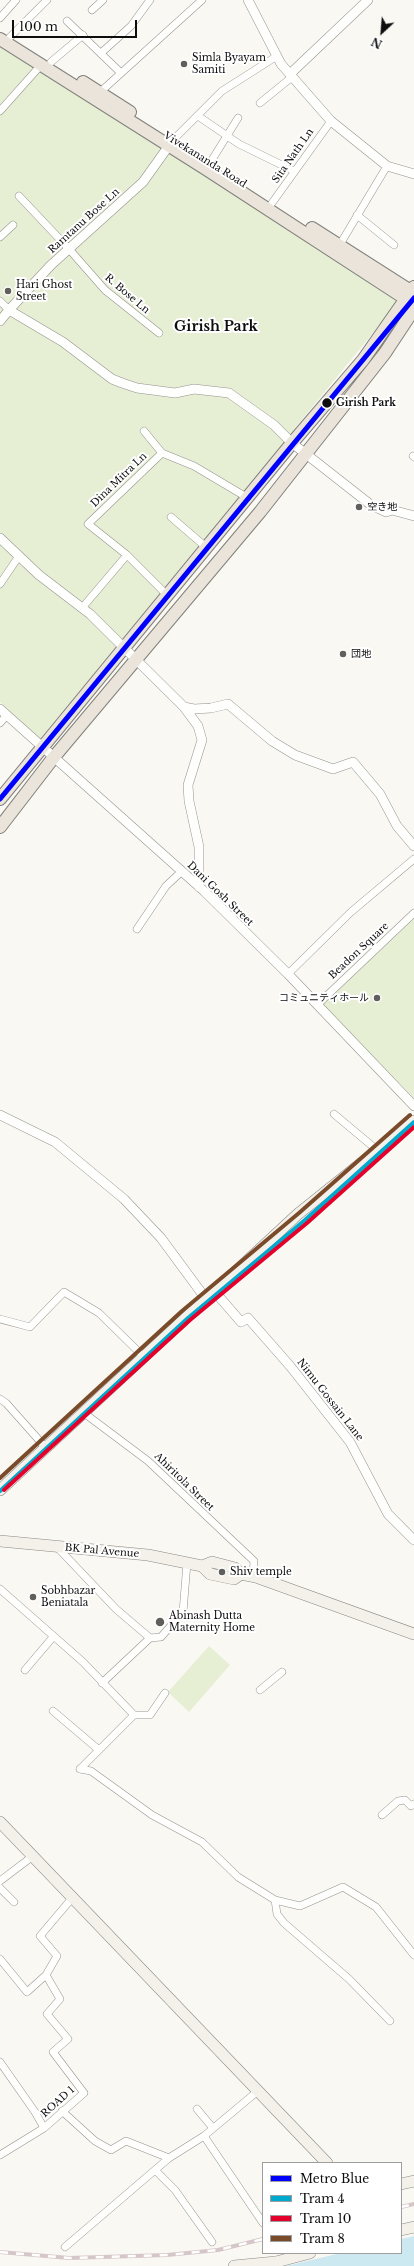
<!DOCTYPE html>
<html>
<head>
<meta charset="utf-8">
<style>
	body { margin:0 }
	#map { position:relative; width:414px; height:2266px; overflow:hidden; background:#faf8f2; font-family:"Libre Baskerville",serif }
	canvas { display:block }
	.legend { position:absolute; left:262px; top:2162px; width:140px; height:92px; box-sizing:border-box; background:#fff; border:1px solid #9e9e9e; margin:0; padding:5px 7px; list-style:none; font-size:12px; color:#0d0d0d }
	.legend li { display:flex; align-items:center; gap:8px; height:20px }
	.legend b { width:20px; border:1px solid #9e9e9e }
	.north { position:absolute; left:362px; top:12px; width:40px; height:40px; -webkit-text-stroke:3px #fff; paint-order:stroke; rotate:206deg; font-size:11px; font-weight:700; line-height:16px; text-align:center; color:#0d0d0d }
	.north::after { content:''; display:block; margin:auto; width:14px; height:18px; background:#0d0d0d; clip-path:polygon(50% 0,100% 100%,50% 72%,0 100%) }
	.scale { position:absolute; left:12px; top:20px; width:125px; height:18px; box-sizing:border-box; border:2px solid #0d0d0d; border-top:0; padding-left:5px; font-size:12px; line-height:14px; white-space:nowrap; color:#0d0d0d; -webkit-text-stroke:3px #fff; paint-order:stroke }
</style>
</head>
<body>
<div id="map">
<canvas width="414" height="2266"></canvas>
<ul class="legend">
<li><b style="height:5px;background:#00f"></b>Metro Blue</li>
<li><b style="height:5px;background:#00a9ce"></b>Tram 4</li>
<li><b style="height:5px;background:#e4002b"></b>Tram 10</li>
<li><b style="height:5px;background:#7a4b2a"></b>Tram 8</li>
</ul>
<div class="north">N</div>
<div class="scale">100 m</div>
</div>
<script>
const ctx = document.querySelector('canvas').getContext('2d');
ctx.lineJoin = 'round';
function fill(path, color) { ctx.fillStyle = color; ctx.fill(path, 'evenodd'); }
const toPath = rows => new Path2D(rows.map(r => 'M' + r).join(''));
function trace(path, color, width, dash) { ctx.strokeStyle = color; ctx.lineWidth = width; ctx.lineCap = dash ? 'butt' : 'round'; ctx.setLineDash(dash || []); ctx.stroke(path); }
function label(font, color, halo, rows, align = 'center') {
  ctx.font = font + ' "Libre Baskerville","Noto Sans SC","Noto Sans JP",serif'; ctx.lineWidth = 4; ctx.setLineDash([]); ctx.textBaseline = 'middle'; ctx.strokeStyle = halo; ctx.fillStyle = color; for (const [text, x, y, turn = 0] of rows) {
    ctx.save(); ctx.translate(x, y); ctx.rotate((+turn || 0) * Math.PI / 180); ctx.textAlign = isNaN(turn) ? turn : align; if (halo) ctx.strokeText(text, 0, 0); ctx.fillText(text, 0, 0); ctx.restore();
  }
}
fill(toPath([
	[0,38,400,300,40,739,0,702],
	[414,911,414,1098,318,1001],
	[209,1646,230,1665,189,1712,168,1692]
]), '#e6eed4');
fill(toPath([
	[414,2236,414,2266,286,2266,341,2253,401,2253,401,2239]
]), '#cce8f1');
const minor = toPath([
	[92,10,103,0],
	[0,18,16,0],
	[67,21,121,73],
	[10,37,47,0],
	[101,53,131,26,150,0],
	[51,62,83,35],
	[98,94,202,0],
	[260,103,292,77],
	[0,111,41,65],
	[198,116,239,144,294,171],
	[173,140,222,91,277,56],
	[210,163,238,118],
	[19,196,69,249,105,290,159,333],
	[272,203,331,121],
	[357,215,394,245],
	[0,237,13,225],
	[339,246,387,166],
	[0,301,9,310],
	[144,431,162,453,88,524,127,555,168,596],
	[162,453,194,466,248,498],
	[413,456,414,457],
	[171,517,207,548],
	[0,584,19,556],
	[82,608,127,555],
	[0,723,7,715],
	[137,929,166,886,181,872],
	[288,974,351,912,414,859],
	[318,1004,414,913],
	[334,1114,377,1150],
	[0,1319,30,1327,64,1292,99,1313,144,1357],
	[0,1399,6,1403,46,1448],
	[84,1413,148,1461,254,1561,253,1576],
	[57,1547,116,1609,150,1638],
	[0,1589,83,1662,134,1715,150,1715,165,1693],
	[25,1670,53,1637],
	[102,1683,150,1638,161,1637,183,1612,187,1563],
	[260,1690,282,1672],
	[53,1711,99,1750],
	[80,1769,91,1771,152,1815,202,1842,238,1877,275,1900,300,1906,343,1887,376,1907,414,1955],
	[80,1769,134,1715],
	[382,1815,398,1801,405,1800,411,1806,414,1804],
	[0,1881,33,1856],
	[0,1888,14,1902],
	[275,1900,277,1914,284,1923,349,1979,390,2021],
	[0,1959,27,1992,46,1975,60,1999,47,2014,68,2039,53,2052,84,2093,44,2128,0,2155],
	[46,1975,57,1956,40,1936,73,1897],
	[0,2062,35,2112,44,2128],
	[197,2109,212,2127],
	[62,2111,95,2141,111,2150,126,2141,169,2158],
	[204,2136,263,2223],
	[155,2170,175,2190,212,2242],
	[65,2247,169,2158,204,2136,259,2090]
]);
const tertiary = toPath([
	[248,0,281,64,331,121,387,166,414,174],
	[290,74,368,0],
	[9,310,51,265,143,182,173,140],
	[0,321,9,310,63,342,112,379,122,383,137,388,175,393,194,389,229,393,274,425,292,443,371,505,386,512,392,510,414,516],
	[0,538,39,575,90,614,184,707,194,709,211,708,228,704,272,741,295,755,333,769,353,762,380,794,397,826,414,846],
	[184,707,198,726,202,740,188,785,189,801,199,847,199,887],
	[0,709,204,891,288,974,414,1106],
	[0,1115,55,1142,124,1199,161,1238,206,1299],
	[215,1292,241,1322,248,1318,290,1366,350,1442,388,1514,414,1540]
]);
const secondary = toPath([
	[0,1490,298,1214,414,1121],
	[0,1541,148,1555,202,1566,212,1562,235,1568,241,1574,256,1577,414,1634],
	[202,1566,210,1574,234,1579,241,1574],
	[0,1822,327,2163],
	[401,2184,414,2181],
	[401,2230,414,2227],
	[234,2266,276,2262,310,2253]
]);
const primary = toPath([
	[0,39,206,169,412,303],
	[83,82,130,112],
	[312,228,414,293],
	[0,799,292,443,363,360,414,287],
	[0,827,54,757,260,512,385,353,414,309]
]);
trace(minor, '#949390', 8);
trace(tertiary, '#949390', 10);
trace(secondary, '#8a8987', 12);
trace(primary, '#81807d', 14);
trace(minor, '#fefefd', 7);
trace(tertiary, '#fefefd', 9);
trace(secondary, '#f4f1ea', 11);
trace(primary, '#eae4da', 12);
const rail = toPath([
	[401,2207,414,2204],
	[0,2252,69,2258,167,2255,218,2250,263,2239]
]);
trace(rail, '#d5c6c8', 4);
trace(rail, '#fff', 2.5, [8]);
trace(toPath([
	[0,1491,188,1318,305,1220,414,1122]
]), '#00a9ce', 4);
trace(toPath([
	[4,1490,190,1320,307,1223,414,1127]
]), '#e4002b', 4);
trace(toPath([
	[0,1478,182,1311,299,1213,410,1115]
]), '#7a4b2a', 4);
trace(toPath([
	[0,799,414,298]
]), '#00f', 5);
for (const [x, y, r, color] of [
	[184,64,4,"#605f5d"],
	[8,291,4,"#605f5d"],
	[327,403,5.5,"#0d0d0d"],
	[359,507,4,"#605f5d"],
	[343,654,4,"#605f5d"],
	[377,998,4,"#605f5d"],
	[222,1572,4,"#605f5d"],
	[33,1597,4,"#605f5d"],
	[160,1622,5,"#605f5d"]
]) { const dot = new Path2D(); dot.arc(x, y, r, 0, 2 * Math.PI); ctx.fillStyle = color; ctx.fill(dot); trace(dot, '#fff', 1.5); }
label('10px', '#0d0d0d', '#fff', [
	["Simla Byayam",192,58],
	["Samiti",192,70],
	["Hari Ghost",16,285],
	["Street",16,297],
	["空き地",367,507],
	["団地",351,654],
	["コミュニティホール",369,998,"right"],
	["Shiv temple",230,1572],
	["Sobhbazar",41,1591],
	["Beniatala",41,1603],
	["Abinash Dutta",169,1616],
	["Maternity Home",169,1628]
], 'left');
label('10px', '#0d0d0d', '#fff', [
	["Sita Nath Ln",293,156,-55],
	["Vivekananda Road",205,160,32],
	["Ramtanu Bose Ln",84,221,-42],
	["R. Bose Ln",127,294,40],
	["Dina Mitra Ln",119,480,-44],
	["Dani Gosh Street",220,894,44],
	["Beadon Square",359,951,-43],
	["Nimu Gossain Lane",330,1400,52],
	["Ahiritola Street",184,1482,44],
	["BK Pal Avenue",102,1551,5],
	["ROAD 1",58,2102,-42]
]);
label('bold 10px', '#0d0d0d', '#fff', [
	["Girish Park",336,403]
], 'left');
label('bold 14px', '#0d0d0d', '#fff', [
	["Girish Park",216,327]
]);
</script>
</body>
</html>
